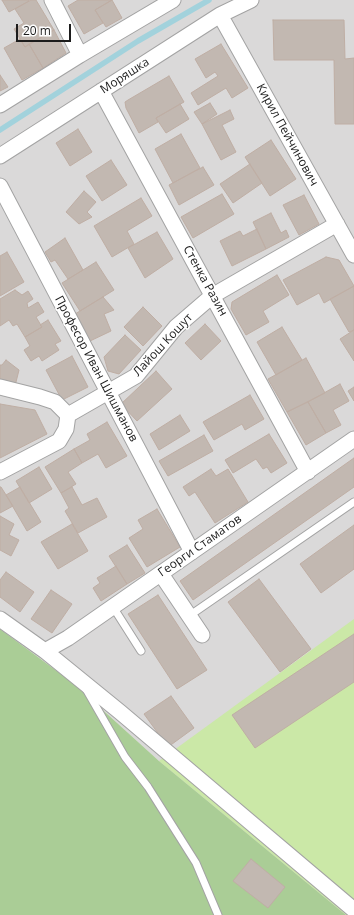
<!DOCTYPE html>
<html>
<head>
<meta charset="utf-8">
<style>
	body { margin:0 }
	#map { position:relative; width:354px; height:915px; overflow:hidden; background:#eee9e2; font-family:"Open Sans",sans-serif }
	canvas { display:block }
	.scale { position:absolute; left:16px; top:24px; width:55px; height:18px; box-sizing:border-box; border:2px solid #1c1c1c; border-top:0; padding-left:5px; font-size:12px; line-height:14px; white-space:nowrap; color:#1c1c1c; -webkit-text-stroke:3px #fff; paint-order:stroke }
</style>
</head>
<body>
<div id="map">
<canvas width="354" height="915"></canvas>
<div class="scale">20 m</div>
</div>
<script>
const ctx = document.querySelector('canvas').getContext('2d');
ctx.lineJoin = 'round';
function fill(path, color) { ctx.fillStyle = color; ctx.fill(path, 'evenodd'); }
const toPath = rows => new Path2D(rows.map(r => 'M' + r).join(''));
function trace(path, color, width, dash) { ctx.strokeStyle = color; ctx.lineWidth = width; ctx.lineCap = dash ? 'butt' : 'round'; ctx.setLineDash(dash || []); ctx.stroke(path); }
function label(font, color, halo, rows, align = 'center') {
  ctx.font = font + ' "Open Sans",sans-serif'; ctx.lineWidth = 3; ctx.setLineDash([]); ctx.textBaseline = 'middle'; ctx.strokeStyle = halo; ctx.fillStyle = color; for (const [text, x, y, turn = 0] of rows) {
    ctx.save(); ctx.translate(x, y); ctx.rotate((+turn || 0) * Math.PI / 180); ctx.textAlign = isNaN(turn) ? turn : align; if (halo) ctx.strokeText(text, 0, 0); ctx.fillText(text, 0, 0); ctx.restore();
  }
}
fill(toPath([
	[0,0,354,0,354,915,346,915,159,761,73,683,0,629]
]), '#dad9d9');
fill(toPath([
	[354,619,354,915,346,915,159,761]
]), '#cbe8a7');
fill(toPath([
	[0,629,73,683,159,761,346,915,0,915]
]), '#aacd96');
trace(toPath([
	[0,130,138,41,209,0]
]), '#a2d2dc', 5.5);
const building = toPath([
	[2,0,29,0,29,1,9,12,2,0],
	[31,0,36,0,54,30,25,47,14,29,24,23,15,9,31,0],
	[78,0,112,0,95,10,103,23,84,34,68,6,78,0],
	[112,0,122,18,106,27,95,10,112,0],
	[273,20,344,20,345,59,354,58,354,124,335,124,334,60,274,60,273,20],
	[54,30,66,53,43,68,29,44,54,30],
	[20,39,25,47,29,44,43,68,22,80,4,48,20,39],
	[221,44,248,88,232,98,226,88,198,105,191,93,218,76,215,72,206,78,195,59,221,44],
	[0,75,8,87,0,91,0,75],
	[169,76,184,102,156,118,158,122,139,133,126,108,125,102,128,100,169,76],
	[210,103,217,114,202,124,194,112,210,103],
	[180,104,189,119,166,133,156,118,180,104],
	[230,110,234,119,222,125,236,152,221,160,202,124,230,110],
	[78,129,92,152,70,166,56,143,78,129],
	[181,134,200,168,173,183,155,149,181,134],
	[271,140,296,179,270,196,245,157,271,140],
	[111,160,127,185,102,201,86,176,111,160],
	[250,164,262,183,233,203,220,184,250,164],
	[203,167,214,185,179,205,169,185,203,167],
	[84,191,96,202,87,212,92,217,79,224,66,212,84,191],
	[222,194,234,214,193,238,181,217,222,194],
	[304,195,319,224,299,235,283,205,304,195],
	[141,198,152,216,127,231,134,244,112,257,94,226,141,198],
	[271,213,281,233,286,230,289,237,266,249,253,222,271,213],
	[257,229,266,249,232,266,220,241,240,231,243,236,257,229],
	[157,232,173,259,145,278,128,248,157,232],
	[65,238,83,270,68,279,55,260,51,262,45,252,65,238],
	[7,252,24,282,0,296,0,256,7,252],
	[326,257,339,260,354,286,324,303,319,293,297,305,283,280,326,257],
	[96,262,114,290,80,311,62,283,96,262],
	[277,275,289,295,263,311,269,322,246,335,231,309,232,302,277,275],
	[354,286,354,330,349,332,330,299,354,286],
	[15,290,22,295,28,291,33,299,27,303,28,308,38,302,44,312,36,317,42,327,25,337,17,324,13,326,9,320,0,326,0,299,15,290],
	[103,297,114,310,104,314,111,331,90,341,75,314,80,311,103,297],
	[143,307,162,326,143,346,124,327,143,307],
	[48,320,61,341,55,344,59,350,42,361,39,356,31,361,24,350,30,346,25,337,42,327,40,325,48,320],
	[205,324,221,341,201,360,185,343,205,324],
	[282,327,302,360,276,375,257,342,282,327],
	[354,330,354,361,340,339,354,330],
	[125,335,141,350,119,374,108,371,104,357,125,335],
	[72,356,88,387,62,400,46,370,72,356],
	[306,358,325,393,287,412,268,379,306,358],
	[6,360,19,370,15,386,0,382,0,365,2,365,6,360],
	[156,371,172,389,137,421,121,404,156,371],
	[340,384,349,401,333,410,341,425,326,433,308,402,340,384],
	[354,387,354,401,348,391,354,387],
	[250,395,264,419,245,430,242,424,214,440,203,422,250,395],
	[308,402,326,433,306,445,287,412,308,402],
	[0,404,35,410,47,434,0,458,0,404],
	[180,415,190,431,159,450,150,434,180,415],
	[107,422,127,456,106,468,98,454,82,463,74,449,90,440,87,434,107,422],
	[269,434,287,463,271,473,267,467,263,469,256,459,233,473,225,460,269,434],
	[204,435,213,451,168,476,159,461,204,435],
	[74,449,82,463,68,472,76,484,61,493,45,467,74,449],
	[354,458,354,487,193,600,180,581,354,458],
	[39,467,52,489,29,503,16,481,39,467],
	[211,469,216,476,228,469,248,502,215,523,195,492,189,496,183,487,211,469],
	[0,487,1,487,13,506,0,513,0,487],
	[20,487,41,522,27,531,6,495,20,487],
	[72,487,82,505,97,498,107,517,78,533,65,511,69,508,61,493,72,487],
	[157,509,180,547,147,567,129,538,143,529,138,520,157,509],
	[0,516,14,524,9,535,19,540,11,556,0,550,0,516],
	[72,524,88,551,58,569,41,542,72,524],
	[354,525,354,569,321,593,300,564,354,525],
	[127,545,145,573,127,584,109,556,127,545],
	[116,566,127,584,101,601,93,588,100,583,97,578,116,566],
	[6,572,34,592,20,612,0,597,0,580,6,572],
	[259,579,311,649,280,672,228,602,259,579],
	[51,590,72,604,52,633,31,619,51,590],
	[158,595,207,670,177,689,128,614,158,595],
	[354,634,354,682,255,748,232,715,354,634],
	[171,696,194,728,168,747,144,714,171,696],
	[251,859,285,887,268,908,233,881,251,859]
]);
fill(building, '#c2b8b1');
trace(building, '#bfaea4', 1);
const service = toPath([
	[113,607,141,651],
	[189,616,354,502],
	[86,689,125,757,148,787,196,863,218,915]
]);
const minor = toPath([
	[52,0,80,55],
	[220,15,354,255],
	[101,91,308,472],
	[0,105,80,55,173,0],
	[0,156,220,15,251,0],
	[0,186,192,552],
	[0,387,40,397,55,402,68,415],
	[0,472,59,441,66,429,68,415,136,376,176,327,212,296,337,224],
	[161,574,202,635],
	[0,619,45,651,120,712,354,910],
	[45,651,68,638,354,439]
]);
trace(service, '#a3a3a3', 9);
trace(minor, '#a3a3a3', 17);
trace(service, '#fff', 7);
trace(minor, '#fff', 15);
label('12px', '#1c1c1c', '#fff', [
	["Моряшка",125,76,-33],
	["Кирил Пейчинович",287,135,61],
	["Стенка Разин",205,281,61],
	["Лайош Кошут",163,345,-47],
	["Професор Иван Шишманов",96,369,62],
	["Георги Стаматов",200,546,-35]
]);
</script>
</body>
</html>
